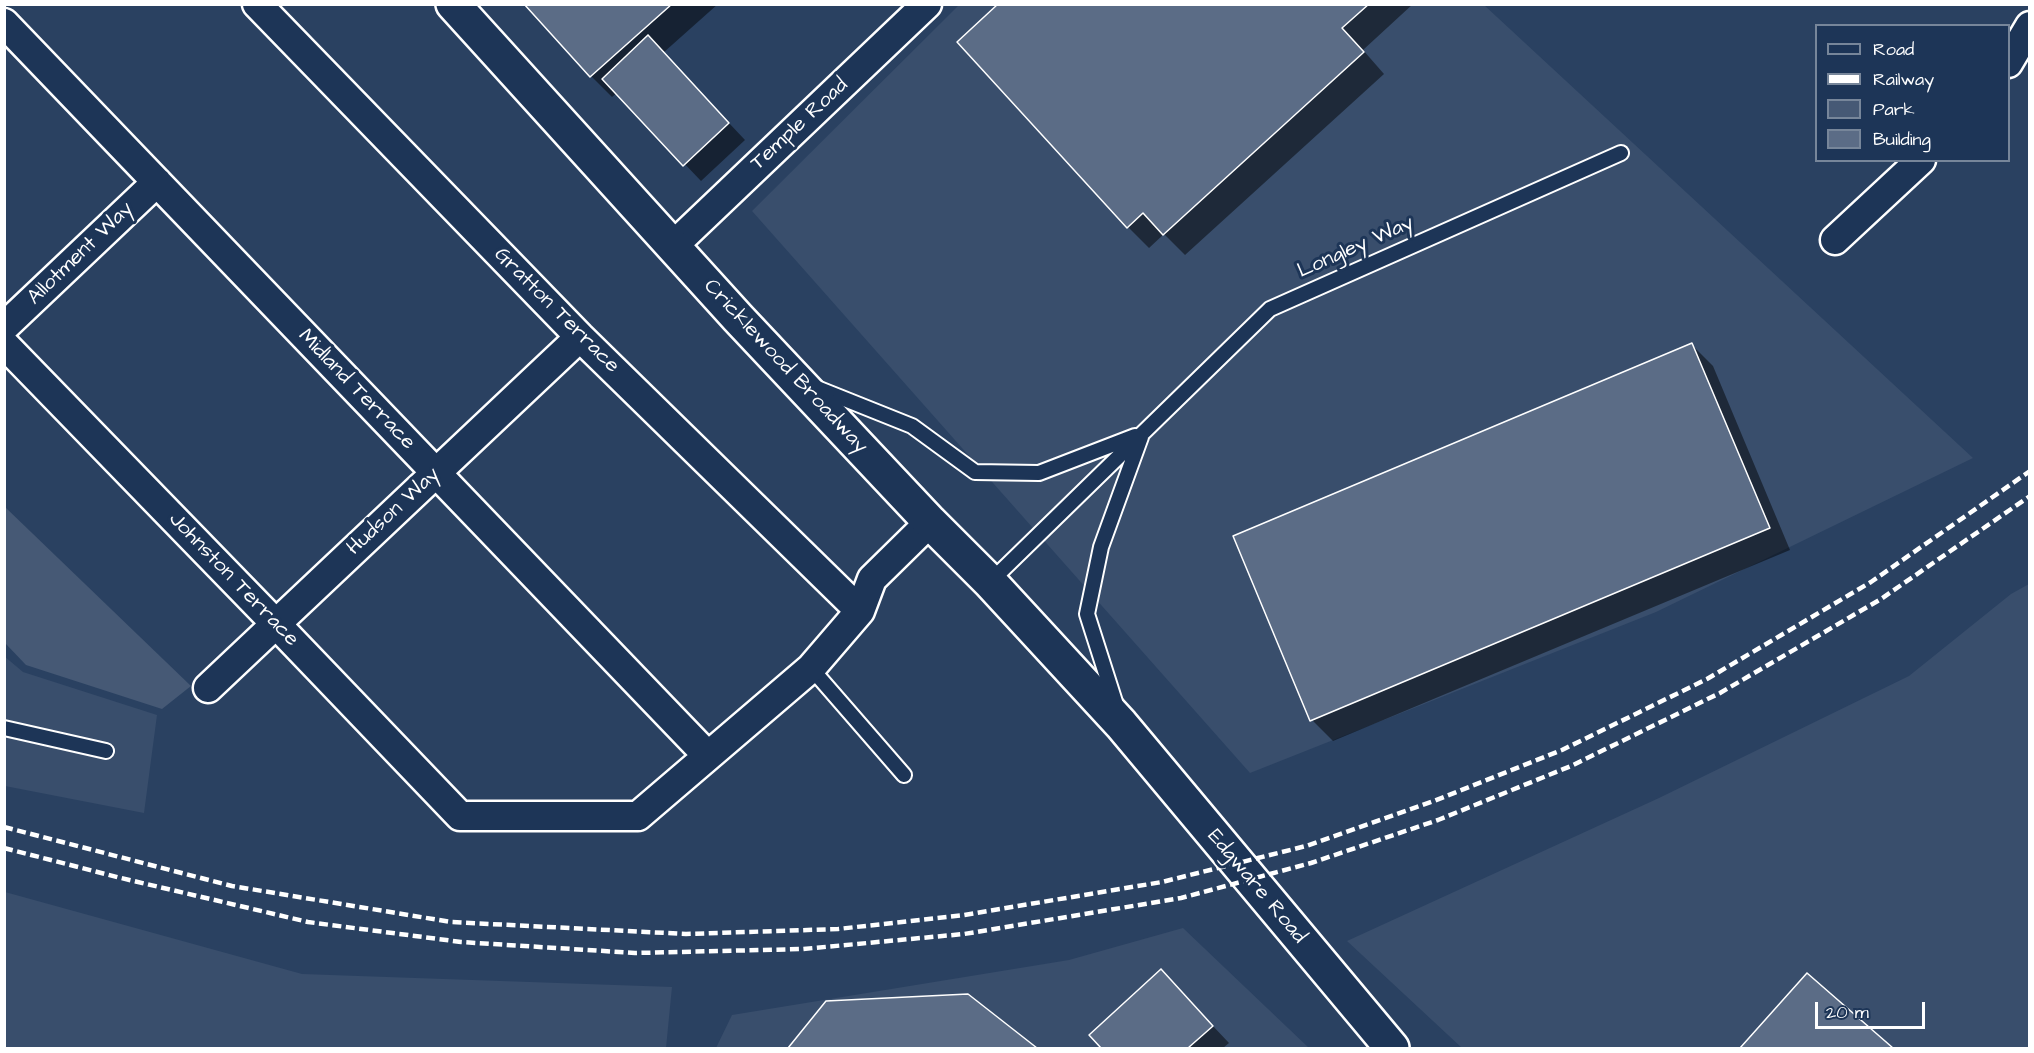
<!DOCTYPE html>
<html>
<head>
<meta charset="utf-8">
<style>
	body { margin:0 }
	#map { position:relative; width:2034px; height:1053px; overflow:hidden; background:#2a4161; font-family:"Architects Daughter",sans-serif }
	canvas { display:block }
	.frame { position:absolute; inset:0; border:6px solid #fff; pointer-events:none }
	.legend { position:absolute; left:1815px; top:24px; width:195px; height:138px; box-sizing:border-box; background:#1d3557; border:2px solid #77869a; margin:0; padding:8px 10px; list-style:none; font-size:18px; color:#fff }
	.legend li { display:flex; align-items:center; gap:12px; height:30px }
	.legend b { width:30px; border:2px solid #77869a }
	.scale { position:absolute; left:1815px; top:1002px; width:110px; height:27px; box-sizing:border-box; border:3px solid #fff; border-top:0; padding-left:8px; font-size:18px; line-height:21px; white-space:nowrap; color:#fff; -webkit-text-stroke:4px #1d3557; paint-order:stroke }
</style>
</head>
<body>
<div id="map">
<canvas width="2034" height="1053"></canvas>
<div class="frame"></div>
<ul class="legend">
<li><b style="height:8px;background:#1d3557"></b>Road</li>
<li><b style="height:8px;background:#fff"></b>Railway</li>
<li><b style="height:16px;background:#465975"></b>Park</li>
<li><b style="height:16px;background:#5b6c86"></b>Building</li>
</ul>
<div class="scale">20 m</div>
</div>
<script>
const ctx = document.querySelector('canvas').getContext('2d');
ctx.lineJoin = 'round';
function fill(path, color) { ctx.fillStyle = color; ctx.fill(path, 'evenodd'); }
const toPath = rows => new Path2D(rows.map(r => 'M' + r).join(''));
function trace(path, color, width, dash) { ctx.strokeStyle = color; ctx.lineWidth = width; ctx.lineCap = dash ? 'butt' : 'round'; ctx.setLineDash(dash || []); ctx.stroke(path); }
function label(font, color, halo, rows, align = 'center') {
  ctx.font = font + ' "Architects Daughter",sans-serif'; ctx.lineWidth = 6; ctx.setLineDash([]); ctx.textBaseline = 'middle'; ctx.strokeStyle = halo; ctx.fillStyle = color; for (const [text, x, y, turn = 0] of rows) {
    ctx.save(); ctx.translate(x, y); ctx.rotate((+turn || 0) * Math.PI / 180); ctx.textAlign = isNaN(turn) ? turn : align; if (halo) ctx.strokeText(text, 0, 0); ctx.fillText(text, 0, 0); ctx.restore();
  }
}
fill(toPath([
	[959,5,1484,5,1973,458,1656,612,1250,773,752,211],
	[2029,584,2029,1048,1462,1048,1347,941,1659,798,1909,676,2011,594],
	[4,656,23,672,157,715,144,813,5,786],
	[5,892,302,974,672,987,666,1048,5,1048],
	[1183,928,1309,1048,716,1048,732,1015,1069,960]
]), '#394e6c');
fill(toPath([
	[5,507,191,686,162,709,26,665,5,643]
]), '#465975');
fill(toPath([
	[526,4,718,4,663,53,745,140,701,181,617,93,612,97,591,76],
	[1000,4,1413,4,1363,50,1384,74,1185,255,1164,234,1149,248,1128,227],
	[1692,345,1713,366,1790,550,1333,741,1312,720],
	[1807,975,1890,1048,1742,1048],
	[1177,988,1229,1043,1223,1048,1103,1048,1091,1035],
	[968,996,1035,1048,790,1048,827,1002]
]), '#0007');
const building = toPath([
	[524,4,672,4,590,77,524,4],
	[998,4,1369,4,1342,28,1364,52,1163,235,1143,213,1127,228,957,42,998,4],
	[648,35,729,123,683,166,602,79,648,35],
	[1692,343,1770,528,1310,721,1233,536,1692,343],
	[1161,969,1213,1026,1188,1048,1101,1048,1089,1035,1161,969],
	[1807,973,1893,1048,1740,1048,1807,973],
	[968,994,1037,1048,788,1048,826,1001,968,994]
]);
fill(building, '#5b6c86');
trace(building, '#fff', 1.5);
const lane = toPath([
	[817,388,912,426,975,472,1039,473,1135,436],
	[990,582,1270,309,1621,153],
	[811,668,904,775],
	[1116,705,1087,614,1101,547,1141,437],
	[4,728,106,751]
]);
const street = toPath([
	[257,4,580,337,860,611],
	[4,23,708,756],
	[2008,63,2030,26],
	[1835,240,1921,160],
	[673,246,927,4],
	[4,327,157,182],
	[4,344,276,624,460,816,638,816,811,668,860,611,872,579,930,522],
	[208,688,580,337]
]);
const primary = toPath([
	[453,4,738,318,930,522,990,582,1121,724,1392,1048]
]);
trace(lane, '#fff', 18);
trace(street, '#fff', 33);
trace(primary, '#fff', 38);
trace(lane, '#1d3557', 14);
trace(street, '#1d3557', 28);
trace(primary, '#1d3557', 33);
trace(toPath([
	[4,827,232,886,451,922,686,934,838,929,964,915,1162,882,1306,846,1434,801,1562,750,1707,679,1871,582,2030,471],
	[4,848,121,878,308,922,461,942,635,953,803,949,964,934,1181,898,1311,863,1438,820,1571,766,1720,693,1881,599,2030,496]
]), '#fff', 4.5, [9, 4.5]);
label('21px', '#fff', '#1d3557', [
	["Temple Road",800,125,-43],
	["Longley Way",1356,248,-24],
	["Allotment Way",81,254,-44],
	["Gratton Terrace",556,311,45],
	["Cricklewood Broadway",785,367,47],
	["Midland Terrace",356,390,46],
	["Hudson Way",394,512,-43],
	["Johnston Terrace",233,580,46],
	["Edgware Road",1256,887,50]
]);
</script>
</body>
</html>
